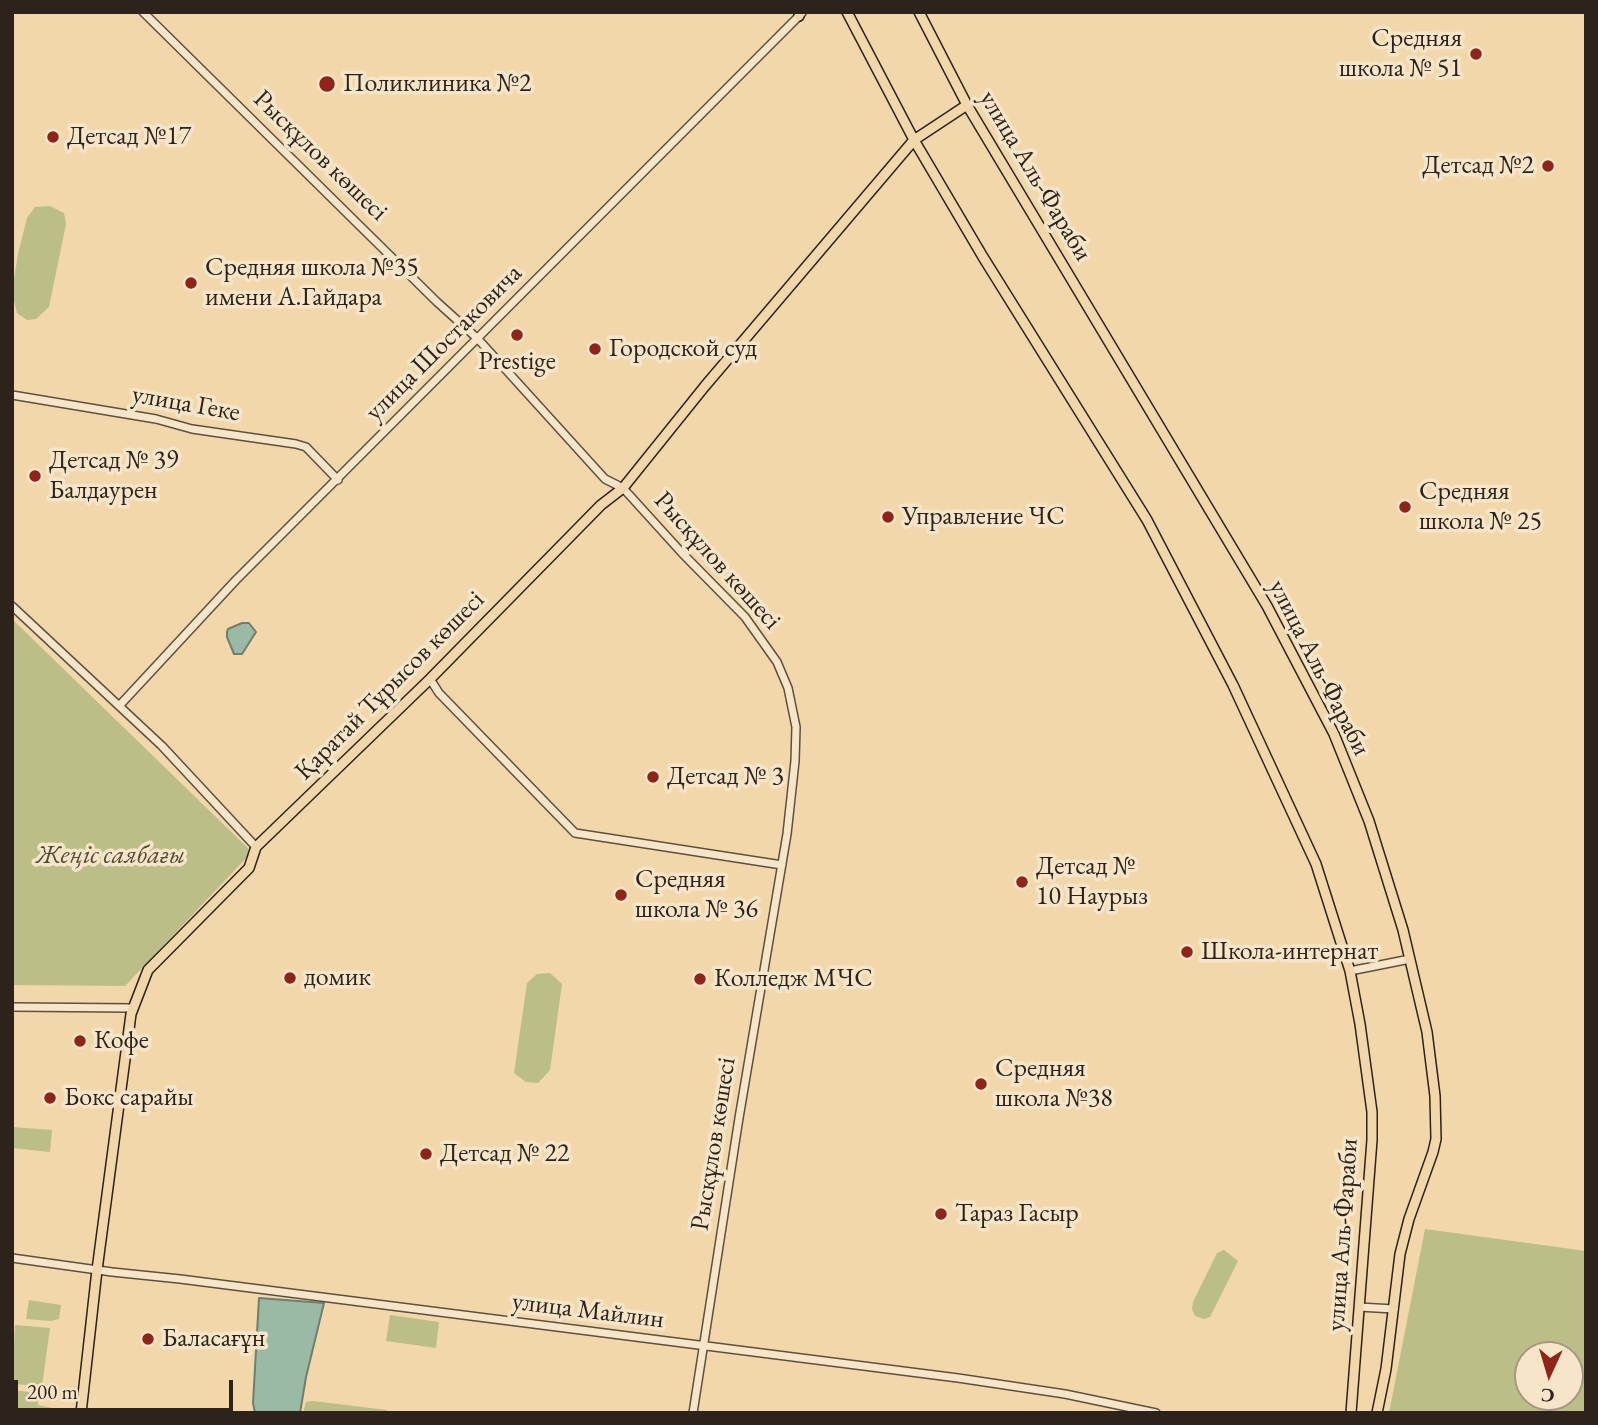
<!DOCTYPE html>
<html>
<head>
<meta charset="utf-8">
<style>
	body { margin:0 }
	#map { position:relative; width:1598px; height:1425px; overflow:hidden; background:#f1d7aa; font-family:"EB Garamond",serif }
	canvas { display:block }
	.frame { position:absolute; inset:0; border:14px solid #2d231a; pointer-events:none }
	.north { position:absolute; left:1514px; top:1341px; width:70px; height:70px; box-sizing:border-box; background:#f6e5c8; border:2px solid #a69782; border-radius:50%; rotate:184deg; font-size:19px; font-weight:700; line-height:28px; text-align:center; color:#2d231a }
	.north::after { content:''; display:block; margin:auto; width:24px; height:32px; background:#8f2418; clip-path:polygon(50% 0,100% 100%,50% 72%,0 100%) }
	.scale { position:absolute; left:14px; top:1380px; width:219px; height:32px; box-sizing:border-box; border:4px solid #2d231a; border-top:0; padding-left:9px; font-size:21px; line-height:24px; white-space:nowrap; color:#2d231a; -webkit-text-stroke:5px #f6e5c8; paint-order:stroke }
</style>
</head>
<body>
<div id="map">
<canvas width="1598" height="1425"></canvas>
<div class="frame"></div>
<div class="north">С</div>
<div class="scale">200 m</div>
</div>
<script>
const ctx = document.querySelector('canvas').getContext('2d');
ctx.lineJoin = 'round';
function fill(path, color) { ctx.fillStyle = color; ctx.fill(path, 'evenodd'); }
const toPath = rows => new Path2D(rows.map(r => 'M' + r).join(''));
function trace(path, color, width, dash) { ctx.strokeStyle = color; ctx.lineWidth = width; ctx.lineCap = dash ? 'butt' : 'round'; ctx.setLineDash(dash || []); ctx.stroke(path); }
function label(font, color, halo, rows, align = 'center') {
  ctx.font = font + ' "EB Garamond",serif'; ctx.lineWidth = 7; ctx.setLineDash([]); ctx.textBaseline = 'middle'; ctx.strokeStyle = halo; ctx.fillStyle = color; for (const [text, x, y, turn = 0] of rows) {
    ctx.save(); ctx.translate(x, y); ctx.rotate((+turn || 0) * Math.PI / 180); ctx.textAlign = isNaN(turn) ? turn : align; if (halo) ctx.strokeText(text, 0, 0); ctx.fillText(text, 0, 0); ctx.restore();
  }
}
fill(toPath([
	[50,206,64,213,66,224,49,307,36,319,27,320,17,313,12,292,18,254,27,218,35,207],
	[12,619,252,852,125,986,12,985],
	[550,973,562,984,550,1070,538,1083,526,1082,514,1073,527,983,537,974],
	[12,1127,52,1130,50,1152,12,1148],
	[1425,1229,1586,1251,1586,1413,1389,1413],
	[1528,1355,1570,1355,1570,1397,1528,1397],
	[1224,1250,1238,1261,1210,1317,1204,1319,1195,1316,1192,1309,1193,1302,1217,1253],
	[29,1300,61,1305,59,1319,51,1321,26,1319],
	[390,1315,439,1322,436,1348,386,1341],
	[15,1325,50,1328,42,1386,12,1384],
	[12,1390,38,1393,38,1405,57,1409,57,1413,12,1413],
	[313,1401,387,1410,387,1413,303,1413,306,1402]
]), '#bcbe87');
const water = toPath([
	[242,623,249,623,256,632,242,654,234,654,227,637,227,632,228,629,242,623],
	[259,1298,324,1303,306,1377,300,1413,255,1413,253,1403,259,1298]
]);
fill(water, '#9bbaa5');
trace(water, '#6f7e6d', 2);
const minor = toPath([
	[143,12,437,302,478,339,605,479,623,488,682,553,745,617,777,662,788,688,796,727,795,761,787,834,739,1118,693,1413],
	[12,395,156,419,192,429,296,444,306,447,338,480],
	[12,606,162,746,256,847],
	[430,679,439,693,575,833,782,865],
	[119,706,236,580,802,13],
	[1350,971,1410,959],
	[12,1007,133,1008],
	[12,1258,112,1272,180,1279,958,1378,1065,1394,1156,1413],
	[1359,1307,1394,1309]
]);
const major = toPath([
	[847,12,914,140,983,257,1147,520,1233,685,1316,864,1350,971,1360,1024,1372,1112,1372,1140,1351,1413],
	[919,12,967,105,1267,606,1334,734,1369,821,1403,930,1427,1032,1435,1096,1436,1139,1433,1152,1409,1219,1400,1254,1386,1369,1377,1413],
	[799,16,800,12],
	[81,1413,97,1270,131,1014,148,970,249,868,256,847,430,679,601,505,623,488,705,386,914,140,967,105]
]);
trace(minor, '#5e503e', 10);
trace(major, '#2d231a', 12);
trace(minor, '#f6e5c8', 7);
trace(major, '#f1d7aa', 9);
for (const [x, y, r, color] of [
	[1476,54,7,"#8f2418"],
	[327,84,9,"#8f2418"],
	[53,137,7,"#8f2418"],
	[1548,166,7,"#8f2418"],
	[191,283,7,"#8f2418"],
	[517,335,7,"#8f2418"],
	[595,349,7,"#8f2418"],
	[35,476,7,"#8f2418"],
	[1405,507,7,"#8f2418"],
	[888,517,7,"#8f2418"],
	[653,777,7,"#8f2418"],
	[1022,882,7,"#8f2418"],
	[621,895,7,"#8f2418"],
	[1187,952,7,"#8f2418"],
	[290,978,7,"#8f2418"],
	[700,979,7,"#8f2418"],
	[80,1041,7,"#8f2418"],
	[981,1084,7,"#8f2418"],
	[50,1098,7,"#8f2418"],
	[426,1154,7,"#8f2418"],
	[941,1214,7,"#8f2418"],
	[148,1339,7,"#8f2418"]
]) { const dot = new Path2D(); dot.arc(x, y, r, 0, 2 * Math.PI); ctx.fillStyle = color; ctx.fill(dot); trace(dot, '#f6e5c8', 2.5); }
label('26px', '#2d231a', '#f6e5c8', [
	["Средняя",1462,39,"right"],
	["школа № 51",1462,69,"right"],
	["Поликлиника №2",343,84],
	["Детсад №17",67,137],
	["Детсад №2",1534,166,"right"],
	["Средняя школа №35",205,268],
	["имени А.Гайдара",205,298],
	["Городской суд",609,349],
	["Prestige",517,362,"center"],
	["Детсад № 39",49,461],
	["Балдаурен",49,491],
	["Средняя",1419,492],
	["школа № 25",1419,522],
	["Управление ЧС",902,517],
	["Детсад № 3",667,777],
	["Детсад №",1036,867],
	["10 Наурыз",1036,897],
	["Средняя",635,880],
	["школа № 36",635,910],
	["Школа-интернат",1201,952],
	["домик",304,978],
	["Колледж МЧС",714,979],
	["Кофе",94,1041],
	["Средняя",995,1069],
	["школа №38",995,1099],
	["Бокс сарайы",64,1098],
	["Детсад № 22",440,1154],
	["Тараз Гасыр",955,1214],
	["Баласағұн",162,1339]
], 'left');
label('26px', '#2d231a', '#f6e5c8', [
	["Рысқұлов көшесі",320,156,44],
	["улица Аль-Фараби",1035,176,59],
	["улица Шостаковича",444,343,-45],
	["улица Геке",186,404,10],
	["Рысқұлов көшесі",717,561,48],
	["улица Аль-Фараби",1319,668,63],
	["Қаратай Тұрысов көшесі",390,686,-45],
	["Рысқұлов көшесі",714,1144,-81],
	["улица Аль-Фараби",1343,1235,-86],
	["улица Майлин",588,1311,7]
]);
label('italic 26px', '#514a35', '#f6e5c8', [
	["Жеңіс саябағы",111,856]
]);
</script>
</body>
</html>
